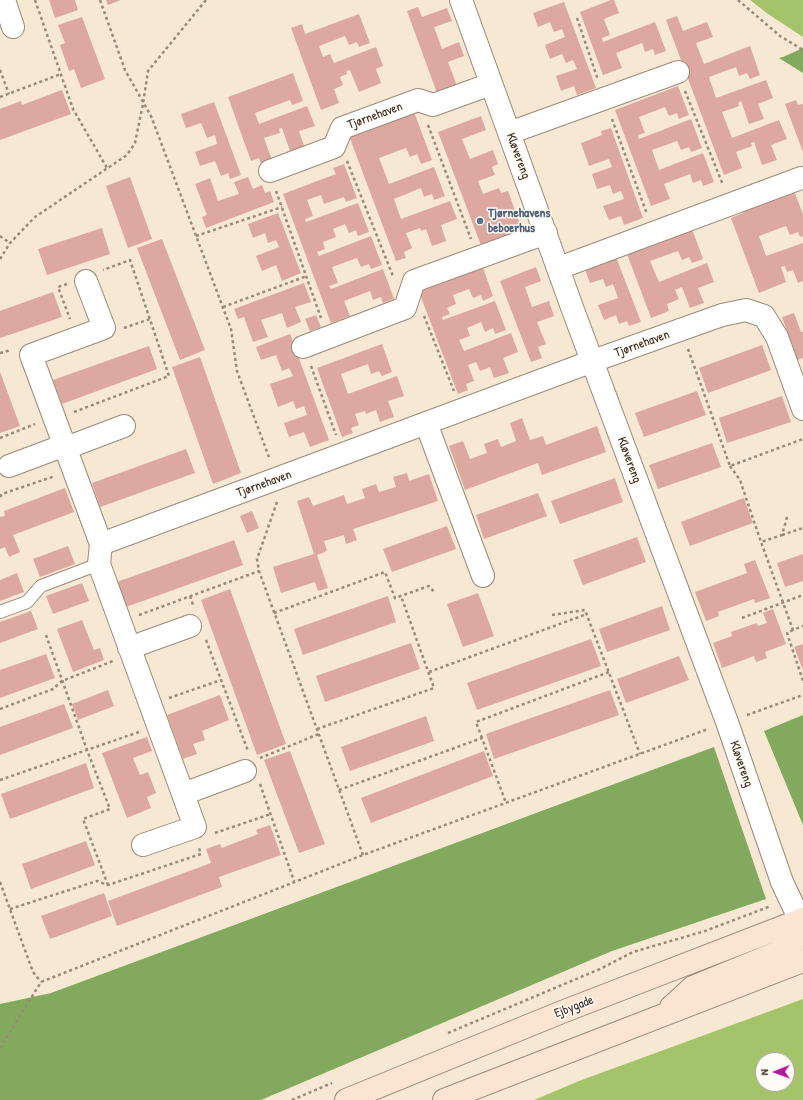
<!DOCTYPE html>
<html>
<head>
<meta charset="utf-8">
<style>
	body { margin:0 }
	#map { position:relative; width:803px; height:1100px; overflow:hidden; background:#f7e8d3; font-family:"Patrick Hand",sans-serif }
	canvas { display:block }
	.north { position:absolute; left:755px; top:1052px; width:40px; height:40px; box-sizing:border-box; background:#fdfcf7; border:1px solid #afa8a0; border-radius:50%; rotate:269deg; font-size:11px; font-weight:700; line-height:16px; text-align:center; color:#3b2a1e }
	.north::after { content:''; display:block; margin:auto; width:14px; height:18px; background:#b5179e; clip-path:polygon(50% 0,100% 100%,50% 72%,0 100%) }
</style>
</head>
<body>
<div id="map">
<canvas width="803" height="1100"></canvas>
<div class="north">N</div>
</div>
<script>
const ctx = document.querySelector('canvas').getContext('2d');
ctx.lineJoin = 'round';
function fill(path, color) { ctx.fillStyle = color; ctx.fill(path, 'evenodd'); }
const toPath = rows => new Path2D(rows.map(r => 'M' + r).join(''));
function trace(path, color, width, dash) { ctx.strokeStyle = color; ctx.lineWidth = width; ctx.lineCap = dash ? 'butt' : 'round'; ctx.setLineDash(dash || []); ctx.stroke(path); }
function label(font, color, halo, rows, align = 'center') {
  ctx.font = font + ' "Patrick Hand",sans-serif'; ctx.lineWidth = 3; ctx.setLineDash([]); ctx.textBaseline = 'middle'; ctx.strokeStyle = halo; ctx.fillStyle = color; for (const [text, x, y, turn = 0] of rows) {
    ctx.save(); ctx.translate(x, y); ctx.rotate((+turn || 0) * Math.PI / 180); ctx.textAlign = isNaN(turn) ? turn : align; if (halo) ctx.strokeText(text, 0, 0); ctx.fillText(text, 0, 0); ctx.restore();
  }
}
fill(toPath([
	[750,0,803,0,803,37,768,14],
	[803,999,803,1100,534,1100,579,1081],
	[763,1060,787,1060,787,1084,763,1084]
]), '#a4c36b');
fill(toPath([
	[803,48,803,73,779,58,783,57],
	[803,715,803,825,764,731],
	[714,747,766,899,612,951,261,1100,0,1100,0,1004,51,993]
]), '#83a95f');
fill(toPath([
	[49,0,75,0,78,10,55,18],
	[106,0,121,0,108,5],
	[611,0,614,0,619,13,604,19,610,35,602,38,603,42,655,22,666,51,655,55,653,49,645,52,642,43,616,53,622,68,603,75,580,12],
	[564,2,596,88,577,95,574,86,561,91,556,76,577,69,573,60,566,63,562,54,550,59,545,45,565,37,562,29,554,32,550,22,538,27,533,13],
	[418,7,422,17,447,8,452,21,434,27,442,49,459,42,464,56,448,62,457,86,437,93,407,11],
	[359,14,370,43,359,47,357,42,349,45,345,36,319,46,323,57,330,54,334,63,376,47,383,66,376,69,381,83,359,92,350,70,346,71,347,74,340,77,343,85,334,89,339,103,321,110,291,28,302,24,305,34],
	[677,16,683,31,707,22,713,37,696,43,704,64,750,46,760,75,750,79,747,73,739,76,736,67,709,77,716,98,766,80,773,98,758,104,764,119,749,124,741,101,738,103,739,106,722,112,732,138,779,120,787,139,771,145,777,160,762,165,754,142,751,143,752,146,736,152,742,168,724,175,666,20],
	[82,17,105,79,81,88,74,69,69,71,60,45,65,43,58,25],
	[293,73,303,101,292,105,290,100,255,113,259,124,307,106,315,126,299,131,304,146,290,151,282,128,279,129,280,133,264,138,272,160,261,164,259,158,251,161,228,97],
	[678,86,689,115,679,119,677,113,669,116,665,107,639,117,645,133,638,135,639,139,691,119,702,148,691,152,689,147,681,150,677,141,652,150,659,170,703,153,714,182,703,186,701,180,693,183,690,174,664,184,670,199,651,206,615,110],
	[62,90,71,114,0,140,0,109,21,101,22,105],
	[796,100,798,105,803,104,803,152,785,104],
	[214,102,241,175,230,179,228,173,221,176,215,161,200,166,195,152,217,144,215,135,207,138,201,123,186,128,181,114],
	[414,112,432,160,421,164,417,154,410,157,406,148,379,158,389,184,434,167,445,196,434,200,432,194,424,197,421,188,394,199,401,219,450,201,457,219,441,225,446,241,432,246,426,229,421,231,420,228,406,233,412,248,404,252,406,258,396,261,349,136],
	[481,116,486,130,462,139,470,159,493,150,498,164,492,167,495,175,478,181,483,194,499,188,501,193,508,191,523,233,482,248,438,132],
	[611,128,643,218,624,225,621,216,609,220,603,206,624,199,621,191,613,194,610,185,597,189,592,174,612,167,609,159,589,166,581,143,602,135,601,131],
	[344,164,357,198,346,202,344,197,324,204,321,195,307,200,313,216,305,219,306,222,358,203,369,232,358,236,356,230,349,233,345,224,333,229,336,237,323,242,325,249,317,252,319,256,371,236,382,265,371,269,369,264,361,267,357,258,332,267,338,283,329,286,331,289,383,269,394,299,383,303,381,297,373,300,370,291,344,301,350,316,331,323,283,194,336,174,333,168],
	[130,177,152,239,128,248,106,186],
	[248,177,253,189,262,185,265,193,270,191,274,202,206,228,202,217,207,215,195,184,210,178,218,201,239,194,234,182],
	[794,191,803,214,803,236,800,237,798,232,790,235,786,226,759,236,766,256,803,243,803,281,798,283,793,270,787,272,785,266,781,267,786,282,759,293,731,218,743,213,742,211],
	[278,213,301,273,282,281,276,265,262,271,256,256,279,247,276,240,268,243,265,233,253,238,248,224],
	[102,228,110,254,47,275,38,249],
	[692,229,703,259,692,263,689,257,682,260,678,251,650,261,659,282,707,263,714,282,698,288,704,303,690,308,682,287,675,290,679,299,667,304,669,311,651,318,627,254],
	[162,239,205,350,180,360,137,248],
	[616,257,641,322,629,326,627,321,619,324,616,315,604,320,598,305,618,298,613,284,606,287,603,279,590,283,585,269],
	[536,267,541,281,525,287,532,307,549,301,554,316,537,322,546,344,538,347,542,358,531,362,500,281],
	[483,268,493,296,483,301,481,295,473,298,469,289,453,295,456,304,447,308,450,314,442,317,443,320,495,301,506,330,495,334,493,328,485,332,481,322,467,328,470,336,459,340,464,351,511,333,518,352,503,358,509,373,494,378,490,367,480,371,476,362,468,365,474,381,466,384,468,390,458,394,419,292],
	[304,283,311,302,295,307,301,322,287,328,282,313,261,320,268,337,253,342,244,317,238,319,234,309],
	[53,292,62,317,0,338,0,311],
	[794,313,801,332,803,332,803,358,797,360,782,317],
	[316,315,321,327,310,331,305,319],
	[290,334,329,440,310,447,304,432,289,437,284,423,307,415,304,406,296,409,293,401,278,407,270,384,293,376,289,368,282,371,276,355,261,360,256,347],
	[382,344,392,372,382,376,379,371,371,374,368,364,341,374,348,394,397,376,404,396,388,401,394,417,380,422,376,410,366,414,365,411,355,414,359,425,351,428,353,433,342,437,317,368],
	[762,345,771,370,708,393,699,368],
	[149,346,157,369,62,404,53,380],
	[200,357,241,473,213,484,172,367],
	[0,372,20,426,0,433],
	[697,391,706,415,644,437,635,413],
	[782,396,791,422,727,443,719,418],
	[522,418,530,440,543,436,546,445,597,426,606,452,542,475,538,463,465,490,449,446,463,441,470,459,487,453,484,444,498,439,501,447,516,441,510,423],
	[712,443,721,467,658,489,649,465],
	[186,449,195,473,100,507,92,483],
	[407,473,409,481,429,474,438,501,353,529,357,540,346,544,344,535,324,541,327,551,317,555,328,588,318,591,315,582,281,593,273,567,314,554,297,501,309,497,313,506,344,495,347,504,365,498,362,489,376,484,379,492,396,487,393,477],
	[615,478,623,502,560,524,551,501],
	[65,488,74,512,13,535,20,552,9,557,5,547,0,549,0,517,5,516,4,511],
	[538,493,547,516,484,539,476,515],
	[744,498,753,523,690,546,681,522],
	[252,511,259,528,247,533,240,516],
	[447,526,456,549,392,572,383,549],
	[637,537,646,562,583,585,573,560],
	[234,540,243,565,126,607,117,582],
	[68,546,75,564,40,577,33,559],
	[803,554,803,581,785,587,777,563],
	[755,560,770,598,755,603,754,599,718,612,719,616,706,621,695,592,747,573,744,564],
	[17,573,24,592,0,601,0,580],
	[82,583,89,601,53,614,46,596],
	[230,589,286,744,257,755,201,600],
	[478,593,494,636,463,647,447,604],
	[388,596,396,622,303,655,294,629],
	[662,606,670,630,607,652,599,629],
	[773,609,786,644,765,652,767,658,756,662,754,656,722,668,713,643,732,636,731,632,757,623,758,626,767,623,763,613],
	[31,611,38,629,0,643,0,622],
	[82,620,94,650,100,648,104,660,73,672,57,629],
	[591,639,601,666,477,710,467,683],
	[411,643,420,669,325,702,316,676],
	[803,644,803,670,794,647],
	[46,654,55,678,0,698,0,670],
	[679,656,689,680,626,703,617,679],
	[108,690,114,706,78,720,72,704],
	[610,690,619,715,494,759,486,734],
	[220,695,229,720,202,731,205,740,193,744,197,754,183,759,167,715],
	[64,704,73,728,0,755,0,727],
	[426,716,434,741,350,771,341,747],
	[147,737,152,751,133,758,140,775,148,772,156,793,147,797,151,808,127,818,102,753],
	[290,751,325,844,299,853,264,760],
	[484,751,493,776,371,823,361,798],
	[86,763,94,788,10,819,1,794],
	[270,825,281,855,219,877,222,887,117,926,108,901,211,863,206,849,220,844,222,848,258,834,256,830],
	[86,841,95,865,31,889,22,864],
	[104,893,112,916,50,939,41,916]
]), '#dda89f');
const lane = toPath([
	[0,612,27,602,41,586,99,564]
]);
const street = toPath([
	[4,0,13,27],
	[461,0,573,310,727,722,782,882,800,920],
	[509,133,678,72],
	[270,171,334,147,342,128,418,100,433,105,491,84],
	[559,268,801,178],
	[86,281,104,328,31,355,101,544,593,361,722,315,746,310,764,316,777,337,803,409],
	[303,347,405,308,414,281,546,233],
	[426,423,483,576],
	[66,448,124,426],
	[9,466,65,445],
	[101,544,99,564,195,827,143,845],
	[129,648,190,626],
	[183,794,245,771]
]);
const secondary = toPath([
	[671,1007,693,987,791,947,798,938,800,920],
	[346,1100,562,1012,803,919],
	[444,1100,803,961]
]);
trace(lane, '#998978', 14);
trace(street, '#998978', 24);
trace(secondary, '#998978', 24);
trace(toPath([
	[35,0,73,109,107,168],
	[100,0,125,70,151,116,231,329,237,371,270,460],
	[738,0,780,36,803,50],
	[577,18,598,80],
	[0,70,9,94],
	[685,91,723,185],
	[0,97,61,74],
	[612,119,647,214],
	[428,125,471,239],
	[347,161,393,276],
	[276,191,321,318],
	[0,236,10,243],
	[196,236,282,207],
	[0,259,10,243,35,217,127,155,135,143,143,104,148,71,206,0],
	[67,284,58,287,70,319],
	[223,307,307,276],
	[424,316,454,391],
	[124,328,150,319],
	[688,349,730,466,803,439],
	[0,353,11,350],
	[311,366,336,435],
	[74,412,169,376,130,260,103,270],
	[0,438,35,424],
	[730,466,740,480,761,542],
	[0,497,2,494,55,476],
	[277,502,257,559,259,571,363,855],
	[787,517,782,535,761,542,793,630,803,626],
	[782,535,803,528],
	[190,596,193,605],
	[274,613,385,572,395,598,429,586,435,593],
	[139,615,259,571],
	[552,615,585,610,640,754],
	[742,618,803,595],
	[793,630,787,633,803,681],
	[46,635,87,750,110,809,83,819,108,885],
	[206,640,248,751],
	[429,672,587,614],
	[169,698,221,680],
	[0,709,53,689,62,681,113,661],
	[747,715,803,695],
	[317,729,434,688,401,596],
	[482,738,476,722,609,672],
	[260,758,319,734],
	[0,780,139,732],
	[260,784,294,881],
	[339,790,482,738,506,803],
	[215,833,271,814],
	[0,882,33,972,41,982],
	[10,909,97,881,108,885,201,854,199,848],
	[448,1033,600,969,633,952,705,931,771,906],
	[0,1048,41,982,363,855,708,729],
	[292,1100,332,1083]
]), '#998978', 2.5, [3, 3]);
trace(lane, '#fff', 12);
trace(street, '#fff', 22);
trace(secondary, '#fce5d0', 22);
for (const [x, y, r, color] of [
	[480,221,4,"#5c6f8a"]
]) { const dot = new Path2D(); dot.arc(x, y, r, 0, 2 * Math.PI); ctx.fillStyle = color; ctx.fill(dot); trace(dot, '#fdfcf7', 1.5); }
label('13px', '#3b2a1e', '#fdfcf7', [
	["Tjørnehaven",375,116,-20],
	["Kløvereng",518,156,70],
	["Tjørnehaven",642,344,-20],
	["Kløvereng",629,460,70],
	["Tjørnehaven",264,484,-20],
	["Kløvereng",741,764,71],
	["Ejbygade",574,1007,-21]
]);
label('bold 13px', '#4e5e75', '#fdfcf7', [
	["Tjørnehavens",488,214],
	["beboerhus",488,229]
], 'left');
</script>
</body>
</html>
